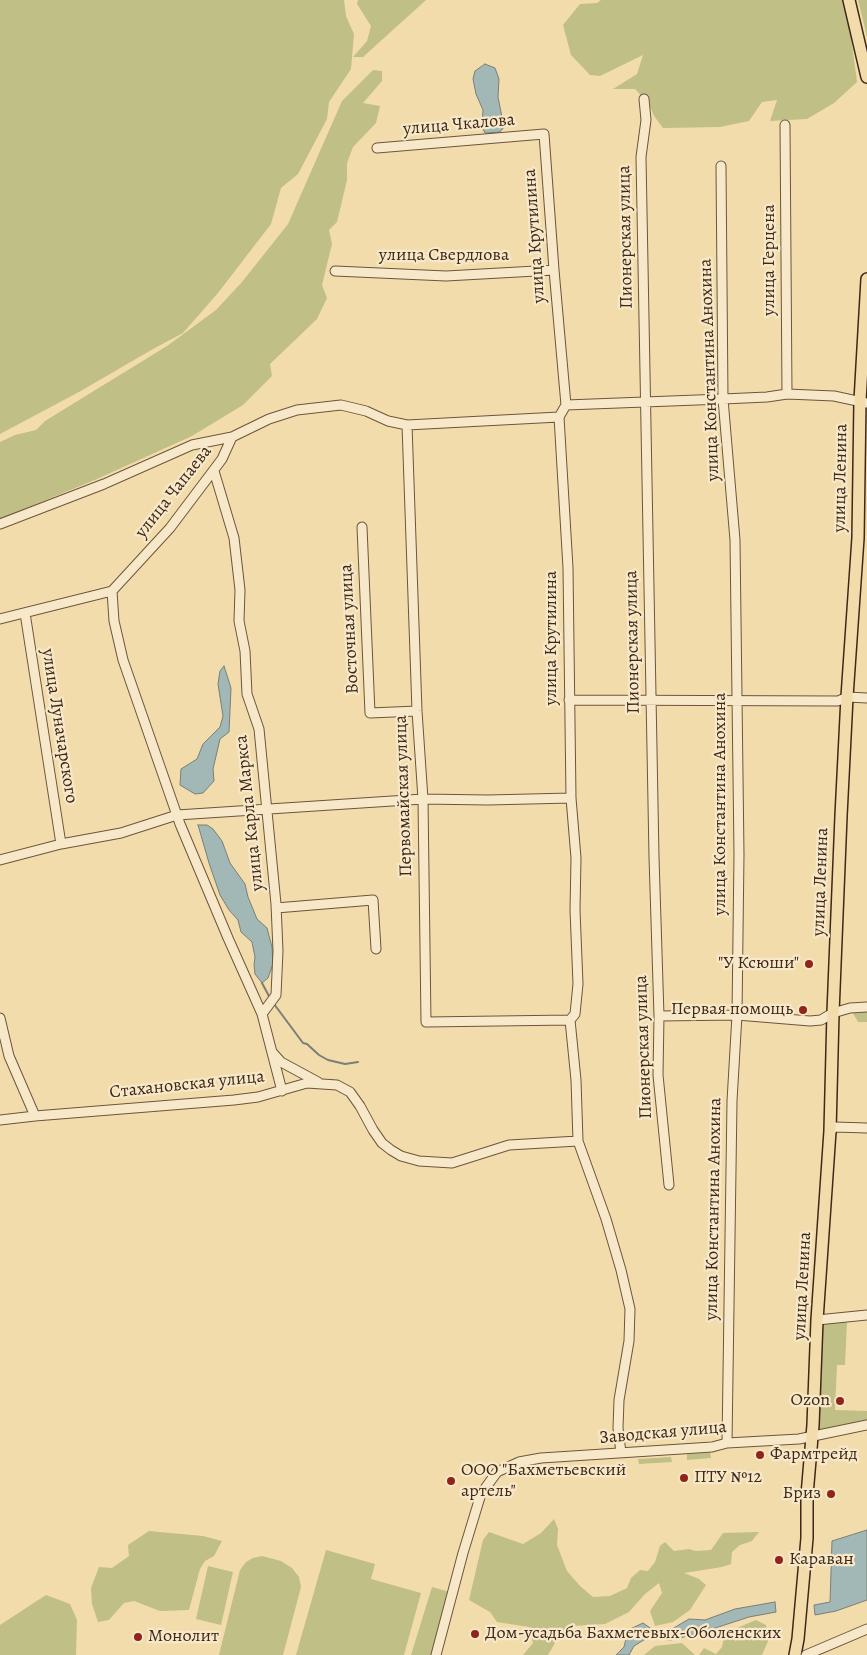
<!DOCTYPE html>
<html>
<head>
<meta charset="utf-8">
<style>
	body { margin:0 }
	canvas { display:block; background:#f3dcac }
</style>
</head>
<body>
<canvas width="867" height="1655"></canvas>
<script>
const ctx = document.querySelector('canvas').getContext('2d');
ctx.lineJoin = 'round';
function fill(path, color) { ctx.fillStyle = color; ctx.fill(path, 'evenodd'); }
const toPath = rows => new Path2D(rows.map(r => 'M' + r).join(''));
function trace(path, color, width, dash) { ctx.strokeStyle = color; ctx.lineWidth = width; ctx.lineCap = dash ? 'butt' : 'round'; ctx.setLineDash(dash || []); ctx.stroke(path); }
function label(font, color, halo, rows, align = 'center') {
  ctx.font = font + ' Alegreya,serif'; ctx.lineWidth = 4.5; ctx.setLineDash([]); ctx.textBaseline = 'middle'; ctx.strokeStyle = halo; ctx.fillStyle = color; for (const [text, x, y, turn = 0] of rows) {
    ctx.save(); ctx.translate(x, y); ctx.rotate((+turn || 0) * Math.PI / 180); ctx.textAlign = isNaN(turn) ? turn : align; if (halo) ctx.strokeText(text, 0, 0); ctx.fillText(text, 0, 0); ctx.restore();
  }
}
fill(toPath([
	[0,0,344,0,346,16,354,34,351,69,329,102,327,119,298,174,281,188,271,224,218,293,183,333,153,349,79,392,0,434],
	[358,0,426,0,363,57,353,57,367,41,371,26,357,4],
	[601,0,846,0,857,82,834,103,807,119,770,121,777,100,762,102,749,121,720,127,663,128,654,116,649,104,635,89,613,89,637,74,643,55,600,76,590,75,571,55,563,25,580,4,597,3],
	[858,0,867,0,867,37],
	[373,70,382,71,382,81,363,103,380,106,376,123,353,147,347,163,347,180,337,222,329,230,332,244,322,285,327,298,317,319,270,364,272,376,243,405,192,436,97,479,0,519,0,442,15,435,36,430,45,421,167,346,216,310,242,282,288,224,342,101],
	[867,1007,867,1022,858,1022,850,1008],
	[843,1318,847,1322,845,1365,837,1365,835,1410,867,1411,867,1425,822,1435,813,1425,817,1320],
	[710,1452,711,1458,687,1460,687,1454],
	[671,1457,672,1462,639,1464,638,1459],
	[554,1519,558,1529,557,1545,567,1571,580,1586,593,1597,610,1596,627,1588,631,1578,640,1570,648,1571,655,1562,660,1546,665,1542,674,1551,689,1549,696,1551,711,1550,723,1533,759,1532,752,1541,740,1545,732,1552,731,1564,722,1567,684,1573,699,1579,706,1585,690,1610,673,1622,655,1626,650,1611,662,1593,659,1583,645,1594,629,1612,605,1624,573,1626,555,1643,548,1655,523,1655,533,1643,529,1627,497,1622,490,1612,469,1600,483,1540,489,1532,523,1544,541,1533],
	[149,1531,203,1536,222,1541,214,1556,205,1561,200,1569,189,1610,160,1611,134,1601,124,1603,109,1620,98,1622,92,1604,91,1588,99,1567,112,1568,129,1556,128,1545],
	[326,1550,375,1564,371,1579,421,1593,404,1655,296,1655],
	[262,1556,281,1561,292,1568,299,1577,301,1587,283,1655,219,1655,240,1570,246,1562,253,1558],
	[208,1566,233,1572,221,1625,196,1619],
	[432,1587,453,1593,437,1655,411,1655],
	[46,1595,70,1604,77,1620,76,1655,0,1655,0,1625],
	[756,1620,766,1625,769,1639,762,1655,699,1655,704,1648,716,1654,722,1647,724,1637,737,1628],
	[682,1643,695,1655,644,1655,655,1646]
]), '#c0bf86');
const water = toPath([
	[485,64,495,68,499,79,498,97,504,127,500,132,485,133,482,127,483,110,476,94,473,79,475,71,485,64],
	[224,666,231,688,229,732,220,739,213,769,214,781,203,793,195,794,180,785,181,769,197,759,203,744,220,727,223,716,218,684,220,671,224,666],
	[198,825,207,825,213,829,222,841,230,863,245,884,248,897,257,919,267,928,272,947,273,964,268,978,262,983,255,974,254,965,255,957,252,942,241,932,238,920,229,910,220,895,209,863,198,825],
	[867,1530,867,1600,836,1611,815,1615,814,1605,830,1602,832,1541,867,1530],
	[775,1602,776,1612,749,1617,700,1633,671,1640,647,1638,634,1646,629,1655,616,1655,624,1647,628,1630,643,1623,653,1630,672,1629,689,1619,705,1620,735,1609,775,1602]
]);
fill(water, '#a2b8b6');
trace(water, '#7a7e76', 1);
trace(toPath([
	[262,983,270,998],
	[274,1004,303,1043,307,1044,319,1055,328,1060,345,1064,358,1062]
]), '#7a7e76', 2);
const minor = toPath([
	[644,99,646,120,641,157,654,857,659,1016,658,1075,669,1185],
	[785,125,787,394],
	[377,148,544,134,554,270,566,405,559,417,568,568,571,798,576,858,575,910,578,984,575,1014,570,1020,576,1080,578,1141,606,1219,621,1270,630,1309,629,1341,619,1400,618,1428,621,1453],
	[721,166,723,399,735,540,739,854,737,1015,732,1101,727,1443],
	[335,271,446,276,554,270],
	[566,405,723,399,767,397,787,394,834,396,867,403],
	[407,425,417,711,423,799,426,1022,570,1020],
	[214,471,234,538,240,590,239,621,245,651,247,694,259,729,276,904,278,951,276,995,262,1014,282,1091],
	[0,524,104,484,192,445,232,437,269,419,297,410,341,405,366,411,388,421,407,425,559,417],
	[362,527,370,713,417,711],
	[112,591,114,621,123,660,180,824,228,938,262,1014],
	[112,591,170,528,222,459,232,437],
	[25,613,61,844],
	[0,619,112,591],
	[569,700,838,701,847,697,867,698],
	[0,860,61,844,121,833,177,815,423,799,488,800,571,798],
	[276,908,373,900,376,949],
	[659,1016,737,1015,810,1021,821,1020,833,1013,850,1008,867,1007],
	[0,1018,9,1056,35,1116],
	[272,1052,281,1062,318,1082],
	[0,1120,35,1116,234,1100,258,1097,307,1083,337,1085,350,1092,360,1106,373,1130,382,1143,391,1150,401,1156,419,1161,452,1163,509,1145,578,1141],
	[830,1131,835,1127,867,1128],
	[817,1320,867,1315],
	[436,1655,463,1553,481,1494,497,1472,519,1462,541,1458,712,1447,727,1443,799,1439,867,1425],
	[806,1655,867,1629]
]);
const major = toPath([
	[849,0,867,77],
	[795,1655,798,1639,807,1538,807,1495,813,1425,817,1320,830,1131,833,1013,841,816,847,697,858,538,860,401,867,279]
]);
trace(minor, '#6c553c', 11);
trace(major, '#3f2817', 14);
trace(minor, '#f7e8c9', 9);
trace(major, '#f3dcac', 11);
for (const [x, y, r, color] of [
	[809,964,5,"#8f2418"],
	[803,1010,5,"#8f2418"],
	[840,1401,5,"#8f2418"],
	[760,1455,5,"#8f2418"],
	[684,1478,5,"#8f2418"],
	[451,1481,5,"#8f2418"],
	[831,1494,5,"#8f2418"],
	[779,1560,5,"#8f2418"],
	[475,1634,5,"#8f2418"],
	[138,1637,5,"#8f2418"]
]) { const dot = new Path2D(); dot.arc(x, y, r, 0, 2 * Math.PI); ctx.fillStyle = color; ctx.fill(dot); trace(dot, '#f7e8c9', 2); }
label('18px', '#3f2817', '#f7e8c9', [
	["улица Чкалова",459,125,-5],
	["улица Крутилина",535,236,-94],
	["Пионерская улица",626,237,-91],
	["улица Свердлова",444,256],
	["улица Герцена",770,260,-90],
	["улица Константина Анохина",710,370,-92],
	["улица Ленина",841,478,-89],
	["улица Чапаева",174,492,-52],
	["Восточная улица",350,629,-93],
	["улица Крутилина",552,638,-90],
	["Пионерская улица",633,642,-91],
	["улица Луначарского",59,726,81],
	["Первомайская улица",404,796,-92],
	["улица Константина Анохина",721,804,-90],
	["улица Карла Маркса",250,813,-96],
	["улица Ленина",821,882,-88],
	["Пионерская улица",644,1047,-92],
	["Стахановская улица",187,1085,-6],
	["улица Константина Анохина",714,1209,-89],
	["улица Ленина",803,1286,-87],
	["Заводская улица",663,1433,-5]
]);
label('18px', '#3f2817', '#f7e8c9', [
	["\"У Ксюши\"",799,964,"right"],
	["Первая помощь",793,1010,"right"],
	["Ozon",830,1401,"right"],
	["Фармтрейд",770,1455],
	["ООО \"Бахметьевский",461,1471],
	["артель\"",461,1492],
	["ПТУ №12",694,1478],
	["Бриз",821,1494,"right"],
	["Караван",789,1560],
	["Дом-усадьба Бахметевых-Оболенских",485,1634],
	["Монолит",148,1637]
], 'left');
</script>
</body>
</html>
